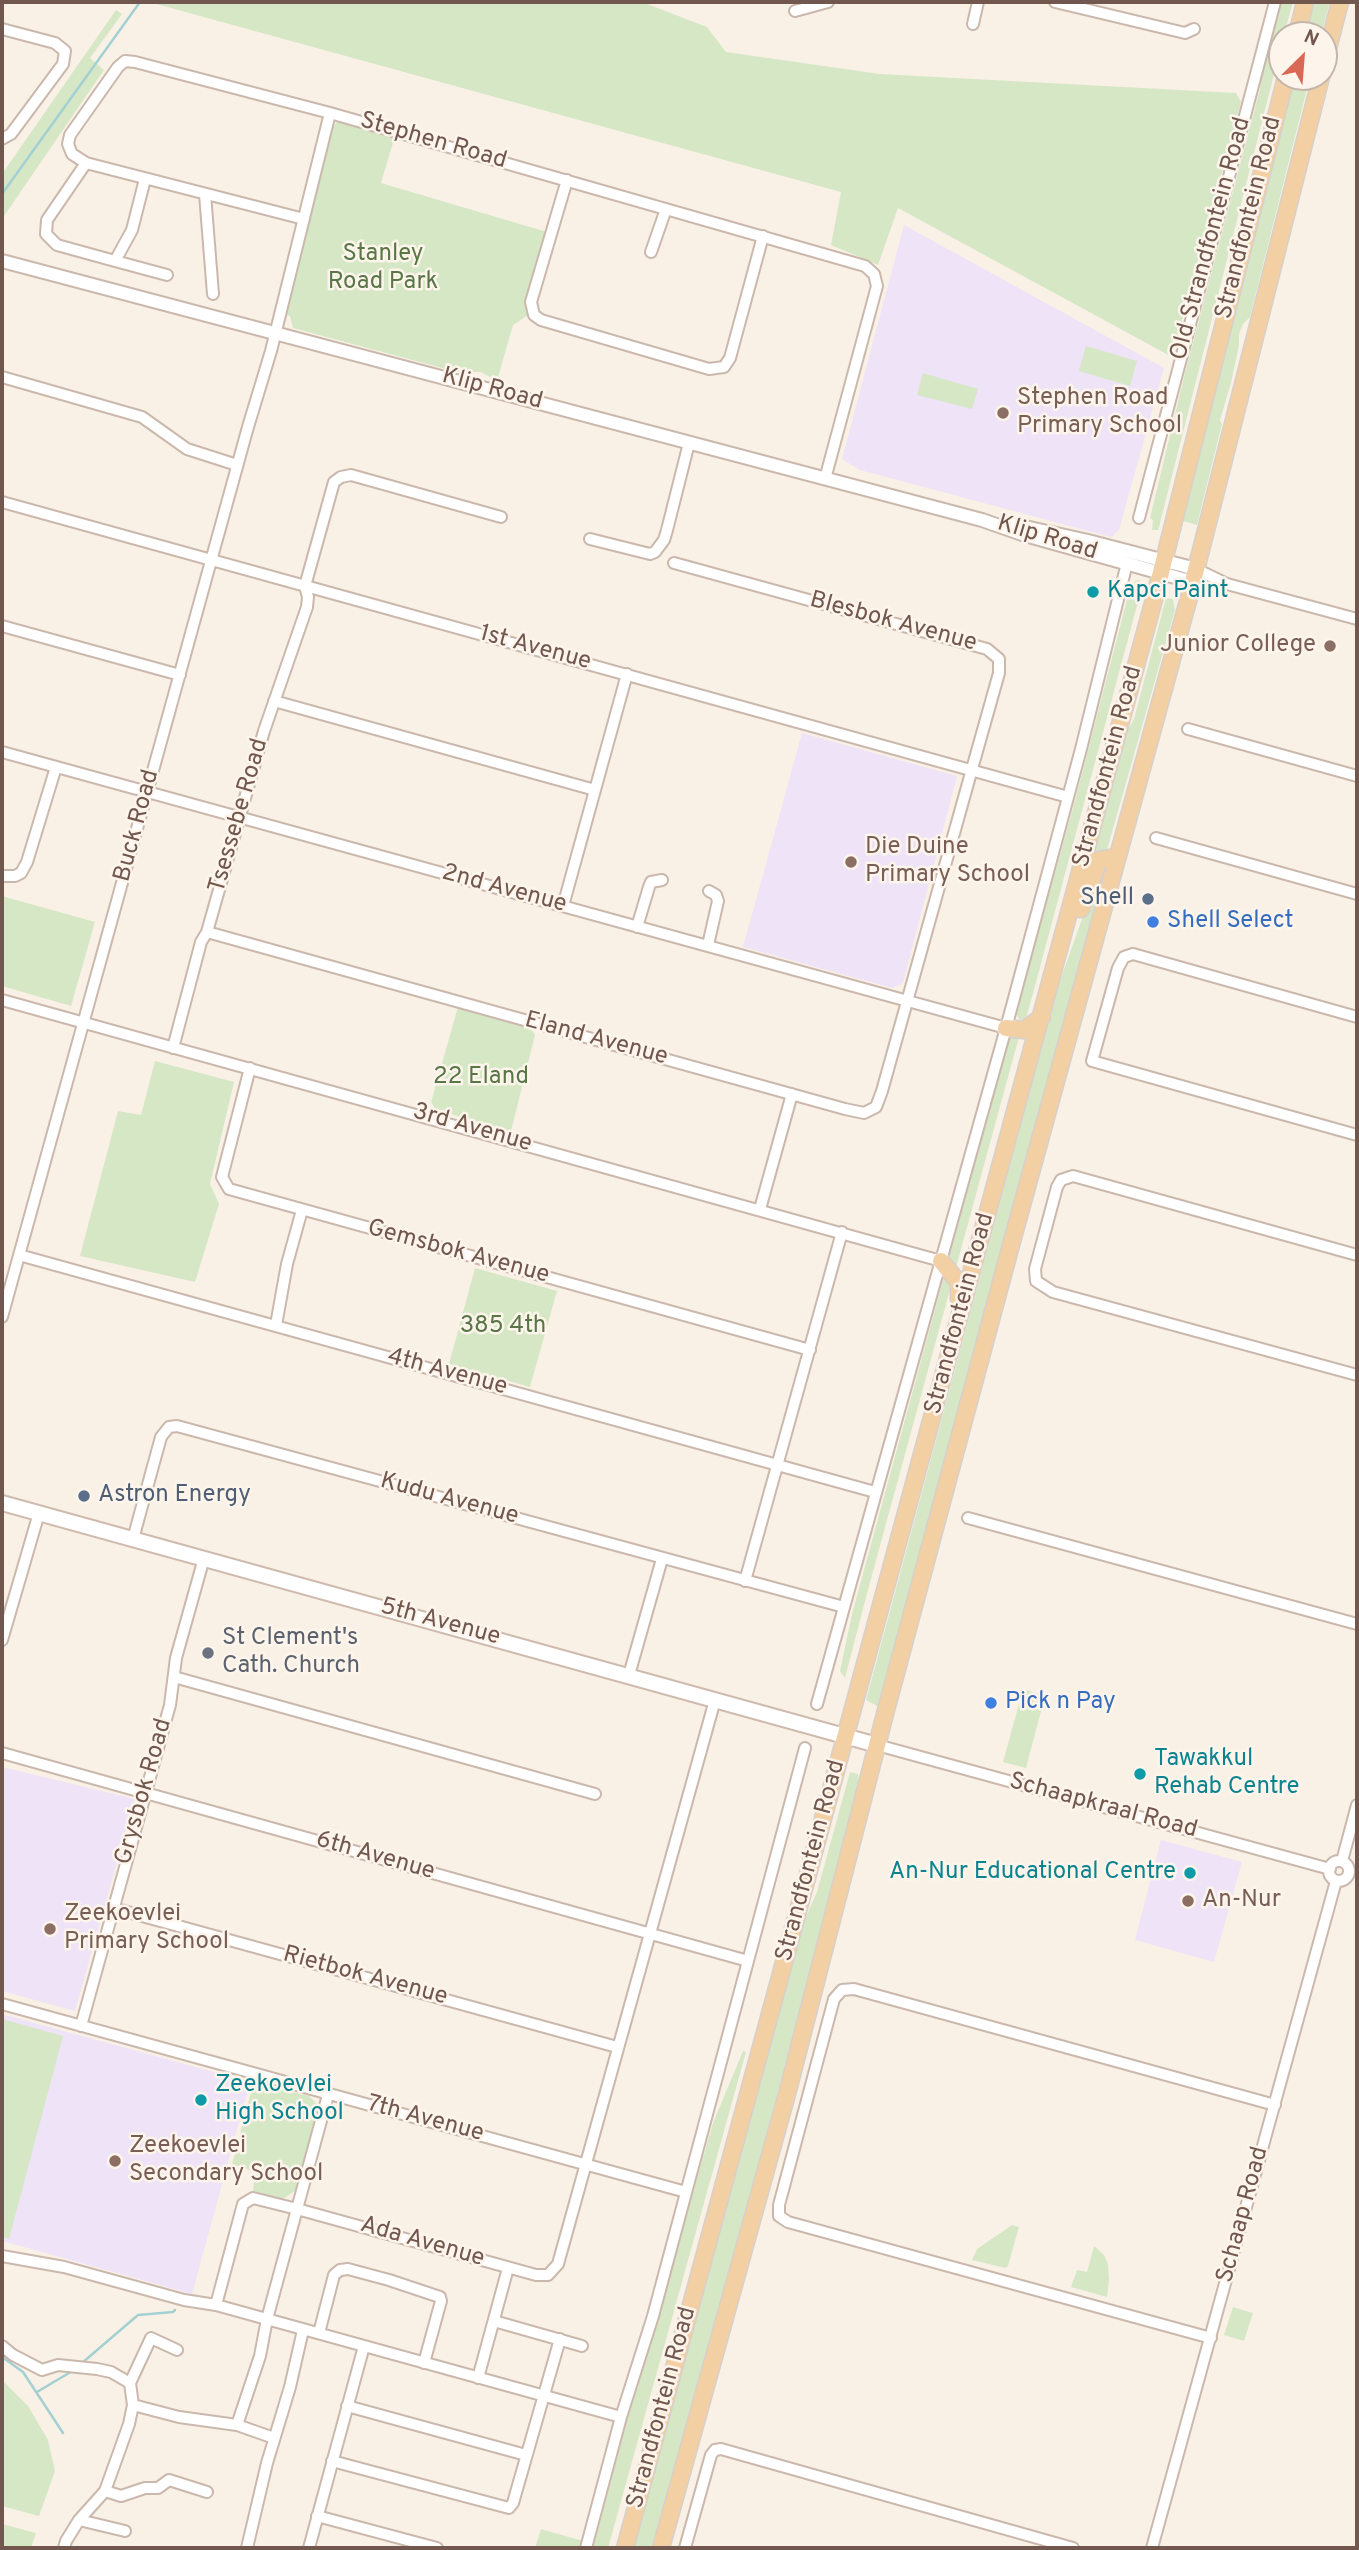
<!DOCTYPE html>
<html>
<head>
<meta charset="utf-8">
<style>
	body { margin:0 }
	#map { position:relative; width:1359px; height:2550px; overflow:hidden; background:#faf1e6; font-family:Overpass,sans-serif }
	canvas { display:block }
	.frame { position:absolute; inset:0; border:4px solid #71574d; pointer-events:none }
	.north { position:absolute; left:1268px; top:21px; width:70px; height:70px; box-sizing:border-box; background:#fdf5ec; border:2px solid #c5b6ac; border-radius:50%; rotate:25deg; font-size:19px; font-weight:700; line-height:28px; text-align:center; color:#71574d }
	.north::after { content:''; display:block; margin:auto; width:24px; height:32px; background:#d96856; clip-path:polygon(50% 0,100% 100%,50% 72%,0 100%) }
</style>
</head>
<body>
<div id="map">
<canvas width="1359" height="2550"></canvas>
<div class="frame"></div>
<div class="north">N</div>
</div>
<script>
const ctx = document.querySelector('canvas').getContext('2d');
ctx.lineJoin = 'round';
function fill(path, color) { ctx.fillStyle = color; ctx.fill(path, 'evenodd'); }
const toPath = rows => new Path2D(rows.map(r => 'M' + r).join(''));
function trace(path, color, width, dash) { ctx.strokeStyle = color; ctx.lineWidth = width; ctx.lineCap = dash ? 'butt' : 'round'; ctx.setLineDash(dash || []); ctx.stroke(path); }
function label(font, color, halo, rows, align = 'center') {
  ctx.font = font + ' Overpass,sans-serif'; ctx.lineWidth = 5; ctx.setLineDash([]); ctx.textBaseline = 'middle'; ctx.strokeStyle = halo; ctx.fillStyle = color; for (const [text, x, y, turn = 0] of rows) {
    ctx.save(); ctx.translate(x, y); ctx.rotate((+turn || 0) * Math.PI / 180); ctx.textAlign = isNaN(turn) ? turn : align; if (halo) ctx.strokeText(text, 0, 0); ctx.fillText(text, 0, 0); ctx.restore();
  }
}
fill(toPath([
	[904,225,1164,368,1119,530,1111,537,860,470,842,459],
	[802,733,957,776,903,983,892,988,743,947],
	[2,1767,135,1799,75,2011,2,1991],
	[1161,1840,1242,1862,1214,1962,1135,1940],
	[2,2014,250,2082,192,2294,2,2241]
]), '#eee3f7');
fill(toPath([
	[149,2,642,2,707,27,726,52,880,74,1236,93,1241,102,1172,357,898,208,878,265,831,245,841,192],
	[1280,2,1293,2,1284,35,1282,35,1282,43,1159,527,1158,530,1152,530,1153,520,1150,518,1185,373,1260,89,1261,79],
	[1314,2,1330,2,1321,35,1305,35],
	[116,10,122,14,90,58,104,70,2,219,2,174],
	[1294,77,1310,77,1250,317,1243,324,1239,334,1239,345,1231,383,1220,420,1222,424,1197,525,1183,521],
	[343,121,395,136,381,183,547,232,527,300,528,315,513,325,497,381,481,372,457,372,293,328,290,316,287,315,330,131,336,123],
	[1086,346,1137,361,1130,386,1079,371],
	[923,373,978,389,972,409,917,395],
	[1140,580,1142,587,1028,1012,1026,1018,1019,1020,1016,1012,1076,797,1124,611,1129,592,1135,581],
	[1166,598,1173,599,1175,610,1107,850,1099,851,1087,865,1124,737,1134,719],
	[1106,868,1101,891,879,1707,866,1700,1059,983,1099,872],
	[2,896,95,922,71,1006,2,986],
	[458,1007,530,1027,535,1035,511,1131,436,1110,431,1102],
	[1019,1037,869,1586,845,1678,840,1671,852,1614,1009,1038],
	[155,1061,234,1082,210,1184,219,1204,195,1282,80,1256,118,1111,141,1115],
	[475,1268,557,1291,530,1387,449,1364],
	[1023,1689,1045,1696,1026,1768,1003,1762],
	[850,1772,858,1774,859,1784,738,2243,653,2548,631,2548,799,1932,817,1892],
	[2,2019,63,2036,9,2239,2,2236],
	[743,2051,746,2052,608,2548,593,2548,631,2406,713,2123],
	[254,2081,262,2085,309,2096,320,2107,296,2190,283,2199,253,2191,255,2172,232,2164],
	[1012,2225,1019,2227,1008,2266,1005,2268,972,2260,977,2249],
	[1094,2246,1104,2255,1108,2264,1109,2280,1107,2297,1071,2287,1077,2270,1087,2272],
	[1233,2307,1253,2313,1244,2341,1224,2335],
	[2,2380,28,2406,48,2440,55,2471,39,2516,2,2506],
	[2,2524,36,2533,31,2548,2,2548],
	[541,2529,583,2541,581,2548,535,2548]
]), '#d6e7c6');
trace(toPath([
	[2,194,140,2],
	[2,2357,23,2372,63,2433],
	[82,2363,138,2315,173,2312,175,2310],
	[37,2392,74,2370]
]), '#a3d0d3', 2.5);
const minor = toPath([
	[1055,2,1185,33,1194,29],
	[795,11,828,2],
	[973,24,978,2],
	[2,29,55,43,65,51,63,64,11,134,2,139],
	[86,163,47,220,46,234,57,245,115,261,132,230,145,179],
	[567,180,531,302,534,315,541,320,709,369,724,367,730,358,763,236],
	[205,194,213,294],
	[304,219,86,163,72,154,68,144,70,135,118,67,125,61,135,62,330,113,865,266,874,274,877,286,825,479],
	[651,252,666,209],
	[115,261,167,275],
	[2,377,142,417,187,449,237,465],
	[2,502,1068,797],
	[1139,518,1275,2],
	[590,539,650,554,655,552,664,540,667,530,689,443],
	[1196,569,1227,584,1357,619],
	[2,626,180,675],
	[274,701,595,790],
	[1188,729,1357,776],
	[2,752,1006,1028],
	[1156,838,1357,894],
	[2,876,15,876,21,873,27,862,56,767],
	[563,906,627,674],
	[637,927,649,887,651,882,662,880],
	[207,932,845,1109,864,1113,876,1107,882,1091,972,769,999,673,999,659,987,649,674,563],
	[708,945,718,901,716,895,709,891],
	[2,1000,941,1261],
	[1357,1017,1133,954,1124,957,1118,968,1092,1061,1357,1135],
	[173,1048,201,942,207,932,264,731,307,607,308,597,305,586,334,482,341,477,351,475,501,517],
	[250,1068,222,1177,229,1189,810,1350],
	[760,1209,792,1094],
	[19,1255,875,1492],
	[1357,1255,1073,1176,1061,1180,1057,1187,1035,1269,1036,1281,1053,1292,1357,1375],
	[2,1317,248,427,271,351,330,113],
	[276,1325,287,1264,302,1210],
	[968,1518,1357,1624],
	[133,1539,161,1437,169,1427,177,1426,844,1607],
	[745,1581,842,1232],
	[2,1640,39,1513],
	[629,1675,662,1559],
	[174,1677,595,1794],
	[817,1704,1006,1028,1081,749,1127,563],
	[877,1745,1330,1869],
	[2,1753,748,1961],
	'1329 1871a10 10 0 1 1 20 0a10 10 0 1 1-20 0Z',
	[1342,1861,1357,1805],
	[113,1908,617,2047],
	[2,2004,686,2192],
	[81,2026,170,1705,176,1658,204,1558],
	[328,2095,297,2209,536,2275,548,2275,558,2264,715,1700],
	[2,2256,64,2267,184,2300,216,2305,621,2417],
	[216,2305,243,2204,253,2198,297,2209,267,2319,260,2356,237,2425],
	[494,2321,582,2346],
	[319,2333,334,2275,340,2270,348,2269,389,2280,440,2297,441,2301,424,2363],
	[1211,2338,788,2222,779,2216,779,2205,834,1999,842,1990,854,1989,1275,2105],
	[2,2346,13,2355,42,2370,58,2365,97,2369,111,2372,130,2383,133,2405,129,2424,105,2491,79,2520,66,2541,64,2548],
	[478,2378,508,2268],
	[130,2383,151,2338,177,2350],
	[133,2405,179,2417,237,2425,274,2438],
	[347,2406,526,2455],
	[332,2461,509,2508,513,2503,560,2339],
	[105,2491,121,2496,145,2488,158,2488,169,2480,207,2492],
	[317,2516,437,2548],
	[79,2520,125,2531],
	[247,2548,267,2463,290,2387,303,2330],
	[309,2548,364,2346],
	[586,2548,621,2417,653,2316,805,1748],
	[685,2548,711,2455,715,2450,721,2449,1073,2548],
	[1152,2548,1336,1881]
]);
const tertiary = toPath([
	[2,261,982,520,1025,535,1193,582],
	[1007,523,1088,541,1196,569]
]);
const secondary = toPath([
	[2,1503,877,1745]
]);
const primary = toPath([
	[1297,35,1305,2],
	[1324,64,1340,2],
	[1081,909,1099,860,1109,858,1116,860],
	[1006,1028,1024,1030,1042,1017],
	[941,1261,959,1283,959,1300],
	[625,2548,1156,592,1286,77],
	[661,2548,787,2094,885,1714,1011,1245,1188,601,1321,77]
]);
trace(minor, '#cbb8ad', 14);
trace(tertiary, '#cbb8ad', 16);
trace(secondary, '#cfbaae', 18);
trace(primary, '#d7d0cd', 19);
trace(minor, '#fff', 10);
trace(tertiary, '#fff', 12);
trace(secondary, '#fff', 14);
trace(primary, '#f3cfa4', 16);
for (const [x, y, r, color] of [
	[1003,413,7,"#8d6e63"],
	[1093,592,7,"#0f9aa8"],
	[1330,646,7,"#8d6e63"],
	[851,862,7,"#8d6e63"],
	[1148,899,7,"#5c6f8a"],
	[1153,922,7,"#3f7fe0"],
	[84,1496,7,"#5c6f8a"],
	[208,1653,7,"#6b7280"],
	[991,1703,7,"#3f7fe0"],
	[1140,1774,7,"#0f9aa8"],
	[1190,1873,7,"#0f9aa8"],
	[1188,1901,7,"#8d6e63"],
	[50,1929,7,"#8d6e63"],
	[201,2100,7,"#0f9aa8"],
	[115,2161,7,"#8d6e63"]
]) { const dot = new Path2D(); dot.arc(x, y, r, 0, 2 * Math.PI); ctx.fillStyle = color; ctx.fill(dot); trace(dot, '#fdf5ec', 2.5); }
label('24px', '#71574d', '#fdf5ec', [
	["Stephen Road",433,142,16],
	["Strandfontein Road",1250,218,-76],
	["Old Strandfontein Road",1212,239,-75],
	["Klip Road",492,390,15],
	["Klip Road",1047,539,17],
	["Blesbok Avenue",893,623,15],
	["1st Avenue",535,649,15],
	["Strandfontein Road",1109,767,-75],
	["Tsessebe Road",240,816,-74],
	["Buck Road",138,826,-75],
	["2nd Avenue",504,890,15],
	["Eland Avenue",596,1040,15],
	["3rd Avenue",472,1129,16],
	["Gemsbok Avenue",458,1253,15],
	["Strandfontein Road",961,1314,-75],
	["4th Avenue",447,1373,15],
	["Kudu Avenue",449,1500,15],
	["5th Avenue",440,1623,15],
	["Grysbok Road",145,1792,-74],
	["Schaapkraal Road",1103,1807,15],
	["6th Avenue",375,1857,16],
	["Strandfontein Road",812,1861,-75],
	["Rietbok Avenue",365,1977,15],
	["7th Avenue",425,2120,15],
	["Schaap Road",1244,2215,-75],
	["Ada Avenue",422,2243,16],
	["Strandfontein Road",663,2408,-75]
]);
label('24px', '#587646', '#fdf5ec', [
	["Stanley",383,255],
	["Road Park",383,283],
	["22 Eland",481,1078],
	["385 4th",503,1327]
]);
label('24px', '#785e54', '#fdf5ec', [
	["Stephen Road",1017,399],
	["Primary School",1017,427],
	["Junior College",1316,646,"right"],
	["Die Duine",865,848],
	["Primary School",865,876],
	["An-Nur",1202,1901],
	["Zeekoevlei",64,1915],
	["Primary School",64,1943],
	["Zeekoevlei",129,2147],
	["Secondary School",129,2175]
], 'left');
label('24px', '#0d838f', '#fdf5ec', [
	["Kapci Paint",1107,592],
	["Tawakkul",1154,1760],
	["Rehab Centre",1154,1788],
	["An-Nur Educational Centre",1176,1873,"right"],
	["Zeekoevlei",215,2086],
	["High School",215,2114]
], 'left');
label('24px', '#4e5e75', '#fdf5ec', [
	["Shell",1134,899],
	["Astron Energy",98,1496,"left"]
], 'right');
label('24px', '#366cbe', '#fdf5ec', [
	["Shell Select",1167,922],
	["Pick n Pay",1005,1703]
], 'left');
label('24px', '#5b616d', '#fdf5ec', [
	["St Clement's",222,1639],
	["Cath. Church",222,1667]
], 'left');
</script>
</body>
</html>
